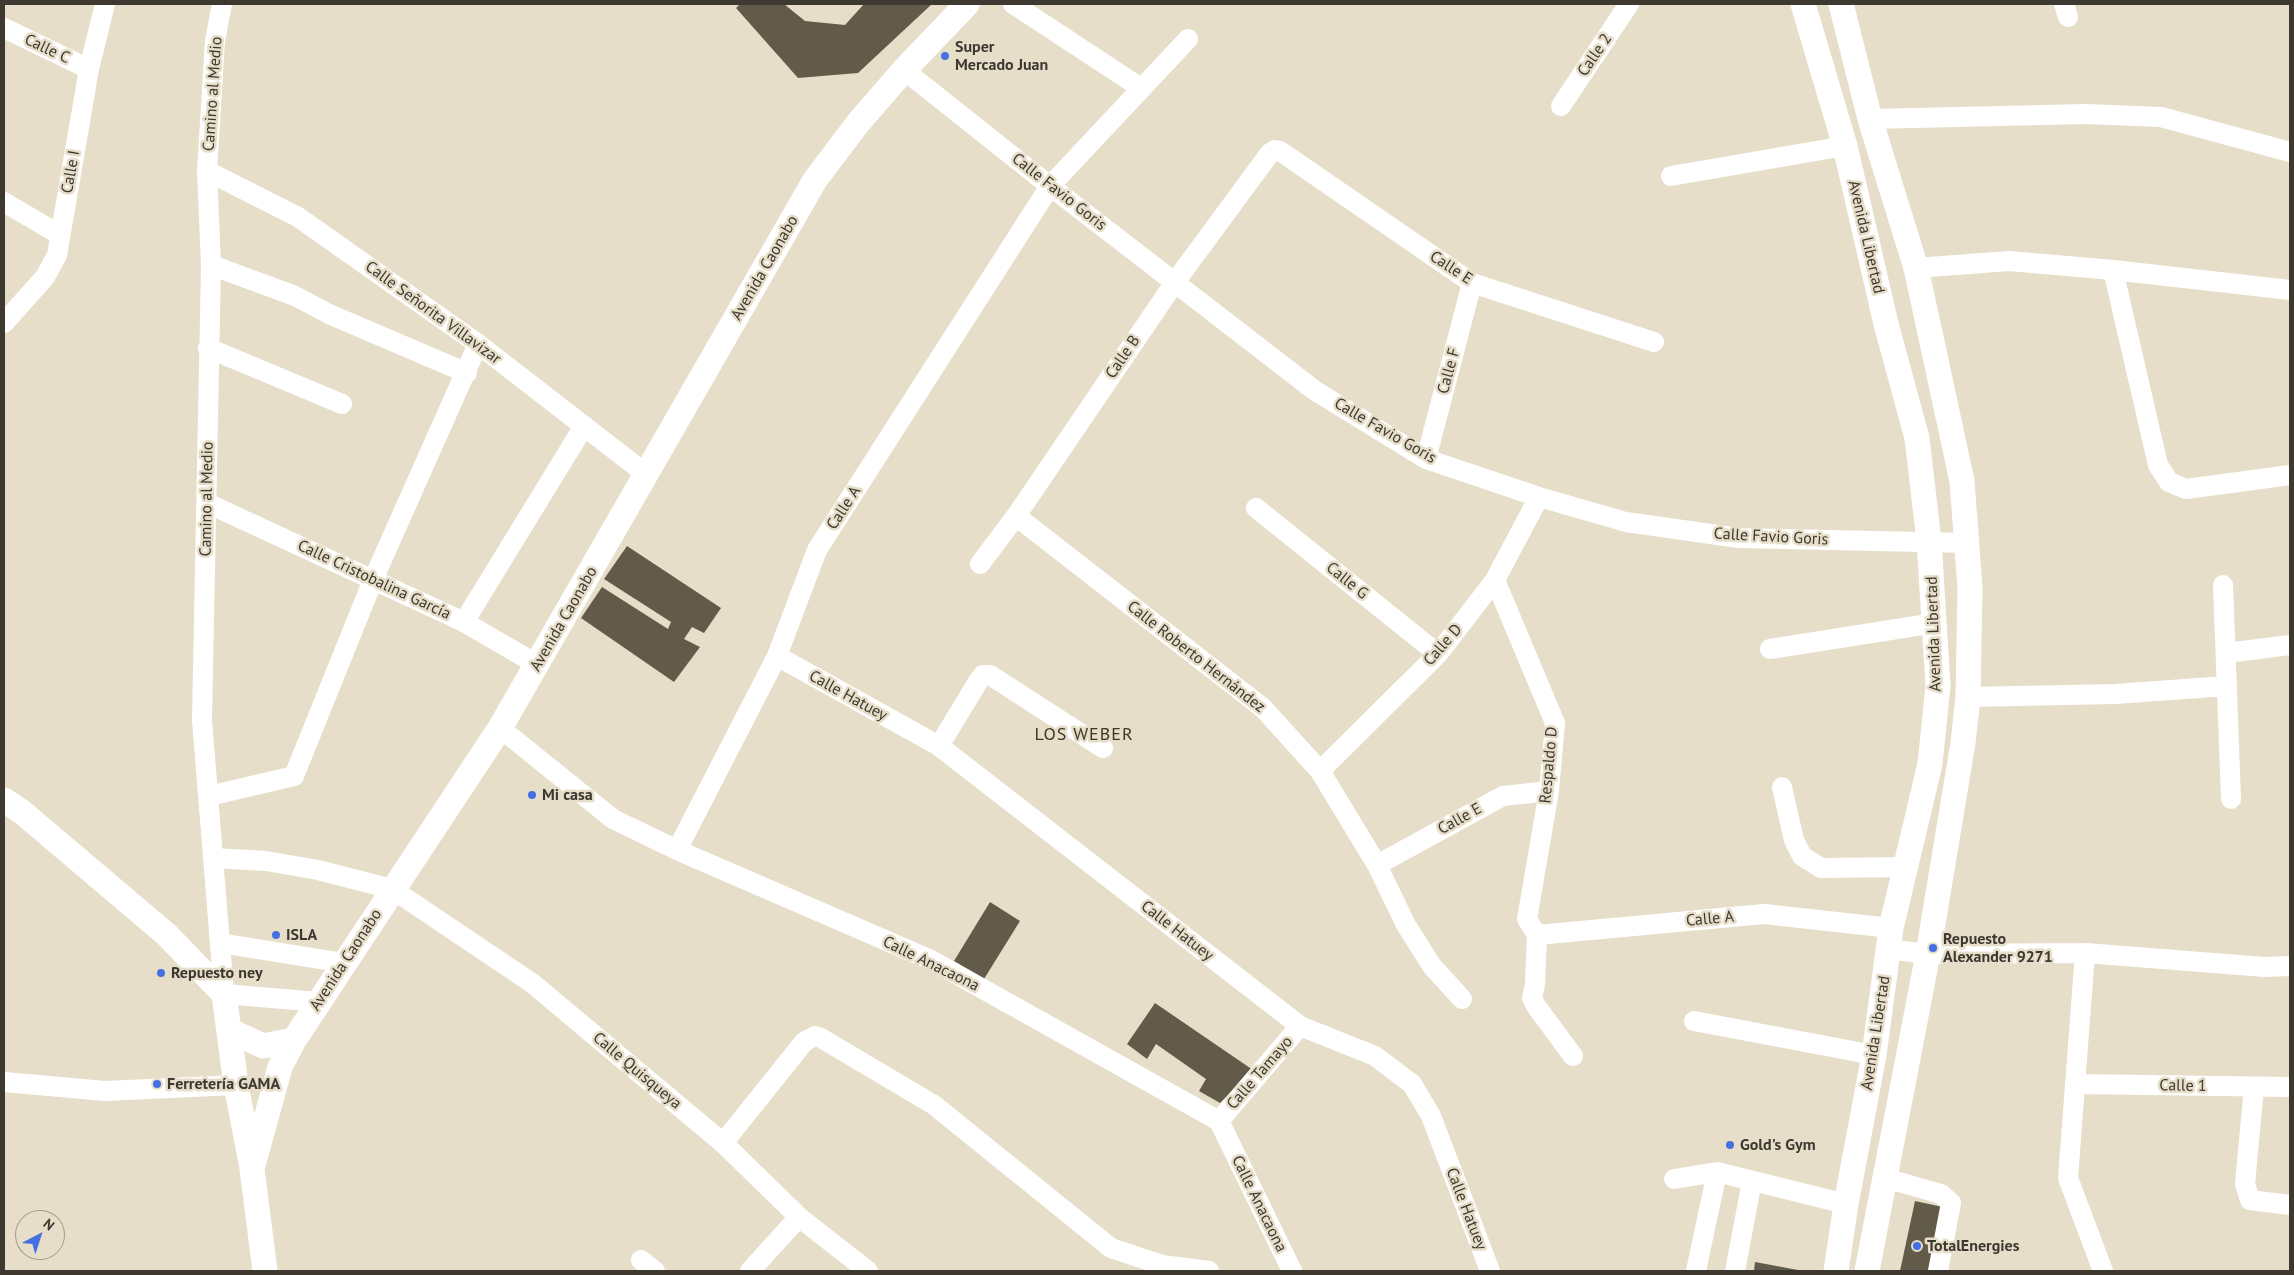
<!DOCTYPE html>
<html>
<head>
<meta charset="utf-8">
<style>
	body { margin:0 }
	#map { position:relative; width:2294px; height:1275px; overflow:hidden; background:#e7dec9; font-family:"PT Sans",sans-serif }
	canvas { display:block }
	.frame { position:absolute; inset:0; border:5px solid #3d3931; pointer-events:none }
	.north { position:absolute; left:15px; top:1210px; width:50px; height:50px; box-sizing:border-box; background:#e7dec9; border:1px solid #a39c8c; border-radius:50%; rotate:40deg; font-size:14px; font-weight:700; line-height:20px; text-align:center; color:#3d3931 }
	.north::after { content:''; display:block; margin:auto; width:18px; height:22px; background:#4570e2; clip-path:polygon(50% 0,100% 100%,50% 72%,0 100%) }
</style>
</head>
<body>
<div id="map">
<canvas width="2294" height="1275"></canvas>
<div class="frame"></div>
<div class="north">N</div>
</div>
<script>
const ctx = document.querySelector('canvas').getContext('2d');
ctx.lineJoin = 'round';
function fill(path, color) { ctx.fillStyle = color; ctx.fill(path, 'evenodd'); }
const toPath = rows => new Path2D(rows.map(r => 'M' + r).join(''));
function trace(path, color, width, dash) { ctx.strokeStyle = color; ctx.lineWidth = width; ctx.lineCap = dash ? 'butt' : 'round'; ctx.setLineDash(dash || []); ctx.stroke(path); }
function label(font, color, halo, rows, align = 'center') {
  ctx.font = font + ' "PT Sans",sans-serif'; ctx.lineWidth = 5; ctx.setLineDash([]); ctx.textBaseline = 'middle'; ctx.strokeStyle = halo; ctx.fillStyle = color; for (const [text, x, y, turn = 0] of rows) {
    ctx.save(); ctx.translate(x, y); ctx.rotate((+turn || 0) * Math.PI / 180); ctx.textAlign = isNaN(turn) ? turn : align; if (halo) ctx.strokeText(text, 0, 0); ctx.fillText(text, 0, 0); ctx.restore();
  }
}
fill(toPath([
	[740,4,784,4,805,21,845,25,864,4,932,4,858,73,798,78,736,8],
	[627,546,721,608,704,633,692,627,684,639,700,647,674,682,581,618,602,587,668,629,671,622,604,579],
	[990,902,1020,921,984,979,954,961],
	[1155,1003,1253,1070,1220,1103,1199,1091,1206,1079,1156,1044,1147,1059,1127,1044],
	[1915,1201,1943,1207,1930,1271,1900,1271],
	[1755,1262,1798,1270,1798,1271,1754,1271]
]), '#635b49');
trace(toPath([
	[222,4,215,41,207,171,211,265,202,720,224,994,319,1002],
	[1013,4,1141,88],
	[2064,4,2068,17],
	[4,28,89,69],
	[904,70,1050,186,1314,390,1426,459,1539,497,1626,522,1739,538,1967,543],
	[1561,106,1629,4],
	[1870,119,2086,114,2161,117,2290,152],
	[207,171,298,217,478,344,646,474],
	[1671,176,1845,146],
	[4,202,60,235],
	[211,265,295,296,329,314,467,373],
	[1916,268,2009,261,2113,270,2290,290],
	[2113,270,2158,465,2169,482,2186,489,2290,475],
	[4,323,45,277,57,255,89,69,105,4],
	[208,348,342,404],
	[1426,459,1472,283],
	[207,503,464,622,538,665],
	[1256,508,1438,654],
	[1016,516,1263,708,1320,771,1377,865,1406,925,1432,966,1462,999],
	[980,564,1016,516,1175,282,1270,153,1275,150,1280,151,1472,283,1654,342],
	[1495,580,1555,723,1549,791,1527,919,1537,935,1764,914,1891,928],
	[2223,585,2231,799],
	[464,622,584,426],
	[1770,649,1935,623],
	[2226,653,2290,645],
	[777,656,939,746,1300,1026,1375,1056,1412,1084,1431,1116,1490,1271],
	[1968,697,2115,694,2227,686],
	[500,728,613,819,677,850,931,960,1219,1121,1292,1271],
	[939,746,979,680,983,675,990,675,1103,748],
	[1320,771,1438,654,1495,580,1539,497],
	[1782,787,1794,840,1802,856,1821,868,1907,867],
	[209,796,294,776,373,580,478,344],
	[677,850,777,656,817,550,1050,186,1188,39],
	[214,858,266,861,318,870,392,889,532,983,723,1143,799,1217,868,1271],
	[1377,865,1503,796,1549,791],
	[1537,935,1535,984,1532,998,1536,1006,1573,1056],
	[220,943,344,963],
	[1887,949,1928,954,2085,953,2265,967,2290,966],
	[2085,953,2068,1178,2103,1271],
	[1694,1021,1874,1055],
	[4,1082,105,1091,236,1085],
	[2076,1084,2290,1087],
	[2254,1087,2245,1184,2250,1200,2290,1205],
	[1219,1121,1300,1026],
	[723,1143,804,1042,815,1036,821,1038,934,1105,1111,1248,1162,1265,1209,1271],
	[1885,1178,1941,1194,1951,1203,1938,1271],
	[1674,1179,1717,1172,1846,1204],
	[641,1260,655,1271],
	[750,1271,799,1217],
	[1696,1271,1717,1172],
	[1735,1271,1752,1181]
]), '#fff', 20);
trace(toPath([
	[1803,4,1845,146,1886,324,1917,438,1929,541,1938,686,1930,764,1891,928,1874,1055,1846,1204,1836,1271],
	[1841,4,1870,119,1916,268,1962,481,1970,588,1968,697,1963,743,1928,954,1867,1271],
	[4,800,22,812,167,935,224,994,236,1085,251,1163],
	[229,1030,263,1046,294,1040],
	[265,1271,252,1169,280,1067,294,1040,500,728,815,180,858,123,904,70,967,4]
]), '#fff', 25);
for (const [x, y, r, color] of [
	[945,56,5,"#4570e2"],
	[532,795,5,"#4570e2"],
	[276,935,5,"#4570e2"],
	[1933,948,5,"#4570e2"],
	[161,973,5,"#4570e2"],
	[157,1084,5,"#4570e2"],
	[1730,1145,5,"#4570e2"],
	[1917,1246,5,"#4570e2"]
]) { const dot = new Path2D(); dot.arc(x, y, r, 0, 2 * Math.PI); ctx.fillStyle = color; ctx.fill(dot); trace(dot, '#e7dec9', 2); }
label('bold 16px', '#3d3931', '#e7dec9', [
	["Super",955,47],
	["Mercado Juan",955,65],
	["Mi casa",542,795],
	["ISLA",286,935],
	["Repuesto",1943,939],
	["Alexander 9271",1943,957],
	["Repuesto ney",171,973],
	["Ferretería GAMA",167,1084],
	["Gold's Gym",1740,1145],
	["TotalEnergies",1927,1246]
], 'left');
label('16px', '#3d3931', '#e7dec9', [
	["Calle C",47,49,25],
	["Calle 2",1595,55,-56],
	["Camino al Medio",213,94,-86],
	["Calle I",71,172,-80],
	["Calle Favio Goris",1059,192,38],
	["Avenida Libertad",1866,237,77],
	["Avenida Caonabo",765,268,-60],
	["Calle E",1451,268,33],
	["Calle Señorita Villavizar",433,313,36],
	["Calle B",1123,357,-56],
	["Calle F",1449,371,-75],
	["Calle Favio Goris",1385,431,30],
	["Camino al Medio",207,499,-89],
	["Calle A",844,508,-57],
	["Calle Favio Goris",1771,537,3],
	["Calle Cristobalina García",374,580,25],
	["Calle G",1347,581,39],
	["Avenida Caonabo",564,619,-60],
	["Avenida Libertad",1934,634,-92],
	["Calle D",1443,645,-49],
	["Calle Roberto Hernández",1196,657,38],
	["Calle Hatuey",848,696,29],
	["Respaldo D",1549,765,-85],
	["Calle E",1460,819,-29],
	["Calle A",1710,919,-5],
	["Calle Hatuey",1177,931,38],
	["Avenida Caonabo",346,960,-57],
	["Calle Anacaona",931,964,26],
	["Avenida Libertad",1876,1033,-81],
	["Calle Quisqueya",637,1071,40],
	["Calle Tamayo",1260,1073,-49],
	["Calle 1",2183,1086,1],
	["Calle Anacaona",1259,1204,64],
	["Calle Hatuey",1466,1209,69]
]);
ctx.letterSpacing = '1px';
label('18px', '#3f3727', '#e7dec9', [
	["LOS WEBER",1084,735]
]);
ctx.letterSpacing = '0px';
</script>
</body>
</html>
